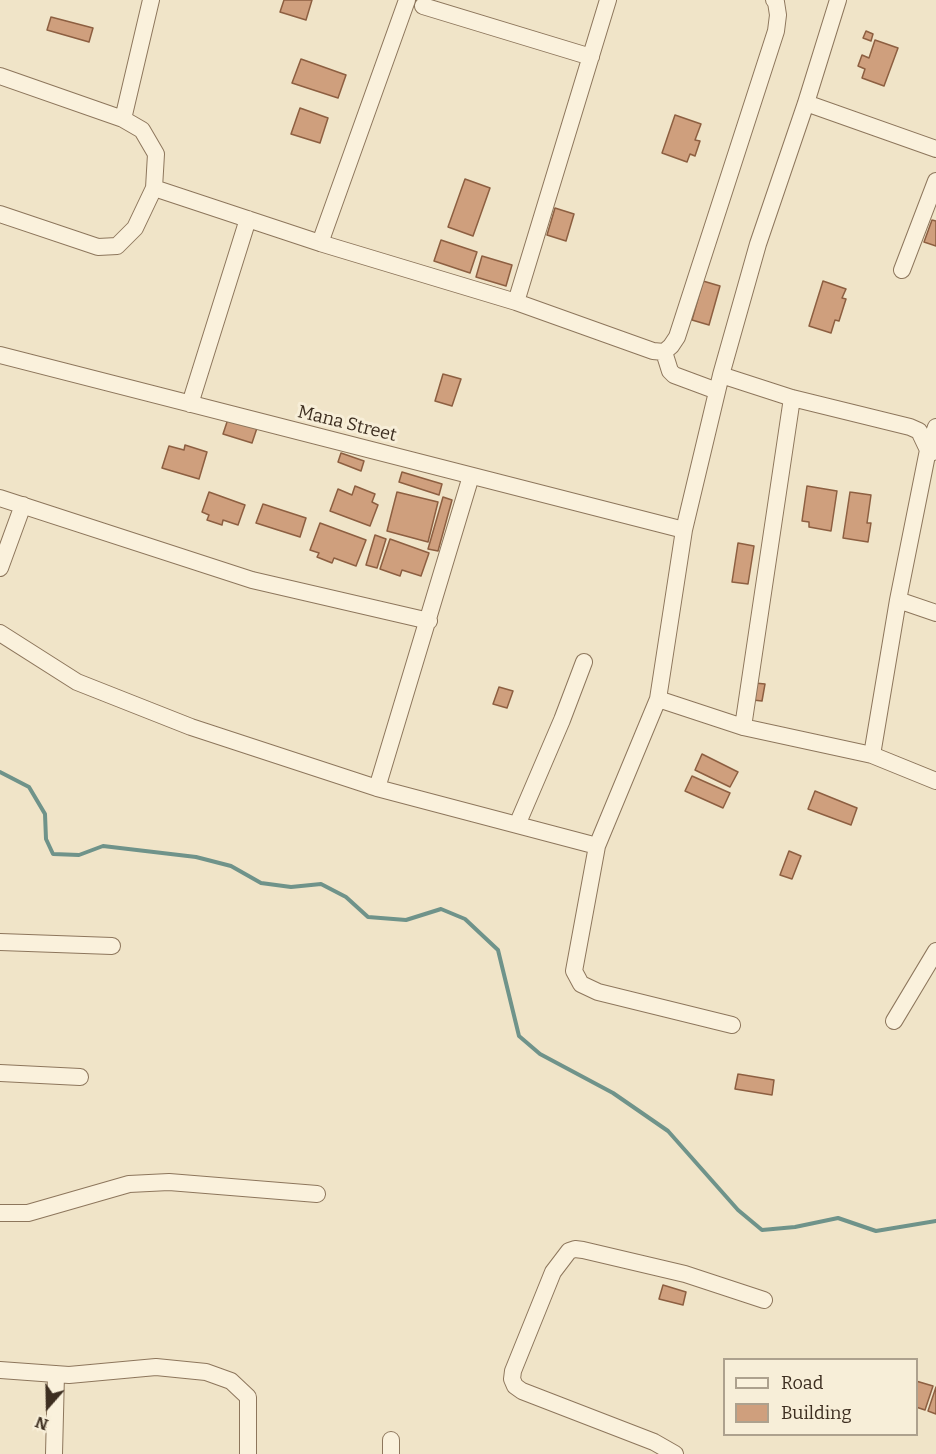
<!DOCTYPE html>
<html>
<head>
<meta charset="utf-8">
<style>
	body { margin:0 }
	#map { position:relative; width:936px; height:1454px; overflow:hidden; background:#f0e4c8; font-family:Bitter,serif }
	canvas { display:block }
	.legend { position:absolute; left:723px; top:1358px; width:195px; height:78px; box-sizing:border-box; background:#f7eed8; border:2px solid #ada18e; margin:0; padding:8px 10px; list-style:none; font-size:18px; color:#3d2e20 }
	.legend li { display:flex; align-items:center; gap:12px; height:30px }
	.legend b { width:30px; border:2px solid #ada18e }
	.north { position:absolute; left:18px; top:1376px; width:60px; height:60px; -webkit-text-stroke:4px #f7eed8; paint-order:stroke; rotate:200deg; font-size:16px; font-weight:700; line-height:24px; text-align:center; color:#3d2e20 }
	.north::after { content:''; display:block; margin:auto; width:21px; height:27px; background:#3d2e20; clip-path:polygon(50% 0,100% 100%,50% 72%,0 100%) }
</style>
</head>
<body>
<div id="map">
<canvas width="936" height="1454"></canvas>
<ul class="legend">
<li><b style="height:8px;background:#faf1dc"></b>Road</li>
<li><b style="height:16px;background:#cf9f7d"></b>Building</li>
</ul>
<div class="north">N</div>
</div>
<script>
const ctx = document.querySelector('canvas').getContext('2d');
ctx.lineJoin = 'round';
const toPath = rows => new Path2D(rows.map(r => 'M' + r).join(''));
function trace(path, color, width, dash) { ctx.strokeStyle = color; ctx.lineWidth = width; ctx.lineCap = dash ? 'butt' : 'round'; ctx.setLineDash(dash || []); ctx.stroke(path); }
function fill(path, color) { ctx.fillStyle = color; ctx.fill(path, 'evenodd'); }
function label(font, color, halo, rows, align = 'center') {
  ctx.font = font + ' Bitter,serif'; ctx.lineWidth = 6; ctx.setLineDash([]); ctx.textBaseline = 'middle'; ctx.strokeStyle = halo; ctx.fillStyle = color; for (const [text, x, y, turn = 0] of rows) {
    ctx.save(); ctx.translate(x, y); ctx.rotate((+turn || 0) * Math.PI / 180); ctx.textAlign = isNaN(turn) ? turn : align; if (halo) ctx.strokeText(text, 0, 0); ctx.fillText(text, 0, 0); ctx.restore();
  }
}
trace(toPath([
	[0,772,29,787,45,814,46,839,53,854,79,855,103,846,196,857,231,866,261,883,291,887,321,884,346,897,368,917,406,920,441,909,465,919,498,950,519,1036,540,1054,613,1093,668,1131,738,1210,762,1230,795,1227,838,1218,876,1231,936,1221]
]), '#6f938a', 4);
const building = toPath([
	[284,0,312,0,306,20,280,12,284,0],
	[51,17,93,28,89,42,47,30,51,17],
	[866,31,873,34,871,41,863,38,866,31],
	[875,40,898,48,884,86,862,78,865,69,858,66,862,55,869,58,875,40],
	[301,59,346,75,338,98,292,83,301,59],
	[300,108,328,118,320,143,291,134,300,108],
	[675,115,701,124,695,140,700,141,695,156,690,154,687,162,662,153,675,115],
	[465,179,490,188,473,236,448,227,465,179],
	[555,208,574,214,566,241,547,235,555,208],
	[932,220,936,221,936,246,924,242,932,220],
	[441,240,477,252,470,273,434,261,441,240],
	[482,256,512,265,506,286,476,277,482,256],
	[703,281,720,286,709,325,692,320,703,281],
	[823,281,846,289,842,298,846,299,839,321,835,320,831,333,809,326,823,281],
	[443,374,461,379,452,406,435,401,443,374],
	[228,419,257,428,252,443,223,434,228,419],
	[185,445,207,452,199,479,162,468,169,446,184,450,185,445],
	[341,453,364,461,361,471,338,462,341,453],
	[402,472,442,484,439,495,399,482,402,472],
	[355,486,375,494,372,502,378,505,370,526,330,511,338,489,352,495,355,486],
	[807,486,837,491,831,531,809,527,809,522,802,521,807,486],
	[209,492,245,505,238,525,223,520,222,525,207,520,209,515,202,512,209,492],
	[397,492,438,502,428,542,387,531,397,492],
	[850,492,871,495,867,523,871,523,868,542,843,538,850,492],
	[443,497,452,500,438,551,428,549,443,497],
	[263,504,306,518,300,537,256,523,263,504],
	[320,523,366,540,356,566,334,558,332,563,317,557,319,553,310,550,320,523],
	[375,535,386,539,377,568,366,565,375,535],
	[390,539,429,553,421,576,402,570,400,576,380,569,390,539],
	[738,543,754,546,748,584,732,582,738,543],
	[755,683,765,684,762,701,753,700,755,683],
	[499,687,513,691,507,708,493,704,499,687],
	[702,754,738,772,730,787,695,770,702,754],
	[692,776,730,793,723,808,685,791,692,776],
	[815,791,857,808,851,825,808,809,815,791],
	[789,851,801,856,792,879,780,875,789,851],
	[738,1074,774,1080,772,1095,735,1089,738,1074],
	[663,1285,686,1292,683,1305,659,1299,663,1285],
	[916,1381,933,1386,925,1410,916,1407,916,1381],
	[936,1387,936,1414,928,1411,936,1387]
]);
fill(building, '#cf9f7d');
trace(building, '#8d5f41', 1.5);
const minor = toPath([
	[423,6,591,57],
	[0,76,123,119,142,130,156,154,154,188,135,228,117,246,98,247,0,214],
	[806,103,936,149],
	[123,119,151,0],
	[154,188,320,243,516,302,653,351,664,352,671,346,677,337,776,31,778,15,776,2,774,0],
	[320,243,407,0],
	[902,270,936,181],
	[516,302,608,0],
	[664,352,670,371,674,375,717,391],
	[0,355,684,530],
	[721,375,792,398,910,427,919,431,928,450,933,452],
	[190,404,248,219],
	[0,498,252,580,429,621],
	[0,568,23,505],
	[898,600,936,613],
	[0,633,77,682,191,727,377,788,597,846],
	[658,699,743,727,872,755,936,781],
	[743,727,792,398],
	[872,755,898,600,928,450,936,427],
	[377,788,471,476],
	[517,825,562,720,584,662],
	[0,942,112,946],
	[894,1021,936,951],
	[732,1025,598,992,581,984,574,971,597,846,658,699,684,530,721,375,758,244,806,103,838,0],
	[0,1073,80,1077],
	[0,1213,28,1213,129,1184,169,1182,317,1194],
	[0,1370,69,1375,156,1367,206,1372,231,1381,248,1397,248,1454],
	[391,1440,391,1454],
	[54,1454,56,1374],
	[675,1454,654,1442,522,1391,515,1386,512,1379,513,1371,553,1272,569,1251,575,1249,583,1250,685,1274,764,1300]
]);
trace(minor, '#8d765c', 18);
trace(minor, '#faf1dc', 16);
label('18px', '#3d2e20', '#f7eed8', [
	["Mana Street",347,424,14]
]);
</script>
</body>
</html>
